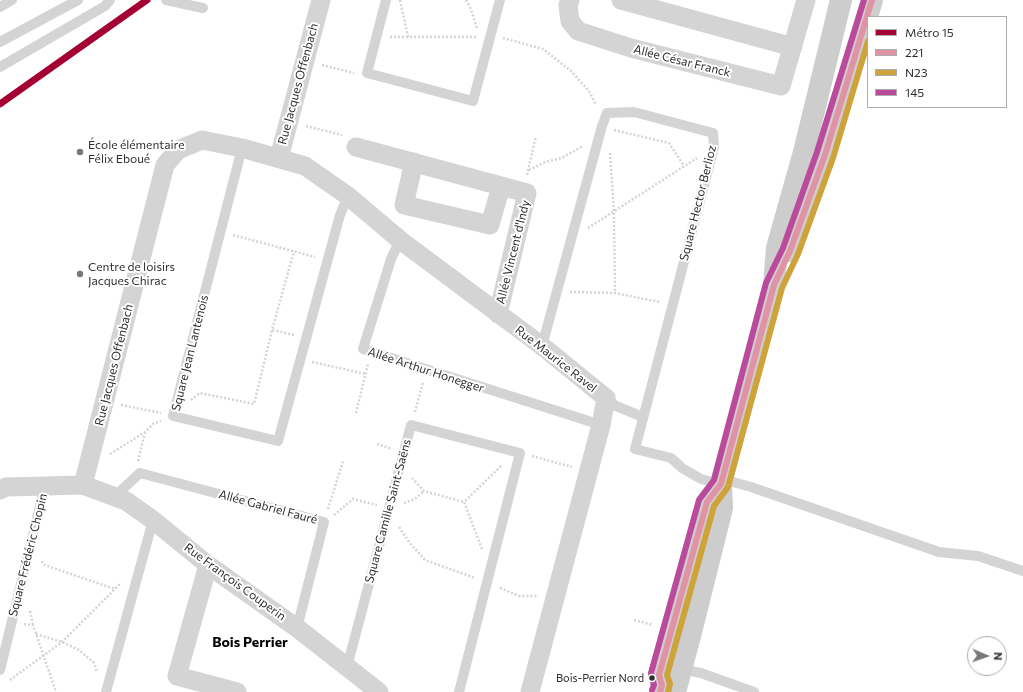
<!DOCTYPE html>
<html>
<head>
<meta charset="utf-8">
<style>
	body { margin:0 }
	#map { position:relative; width:1023px; height:692px; overflow:hidden; background:#fff; font-family:Commissioner,sans-serif }
	canvas { display:block }
	.legend { position:absolute; left:867px; top:16px; width:140px; height:92px; box-sizing:border-box; background:#fff; border:1px solid #acacac; margin:0; padding:5px 7px; list-style:none; font-size:12px; color:#2f2f2f }
	.legend li { display:flex; align-items:center; gap:8px; height:20px }
	.legend b { width:20px; border:1px solid #acacac }
	.north { position:absolute; left:967px; top:636px; width:40px; height:40px; box-sizing:border-box; background:#fff; border:1px solid #acacac; border-radius:50%; rotate:92deg; font-size:11px; font-weight:700; line-height:16px; text-align:center; color:#2f2f2f }
	.north::after { content:''; display:block; margin:auto; width:14px; height:18px; background:#787878; clip-path:polygon(50% 0,100% 100%,50% 72%,0 100%) }
</style>
</head>
<body>
<div id="map">
<canvas width="1023" height="692"></canvas>
<ul class="legend">
<li><b style="height:5px;background:#a50034"></b>Métro 15</li>
<li><b style="height:5px;background:#e093a5"></b>221</li>
<li><b style="height:5px;background:#cea339"></b>N23</li>
<li><b style="height:5px;background:#bb4a9d"></b>145</li>
</ul>
<div class="north">N</div>
</div>
<script>
const ctx = document.querySelector('canvas').getContext('2d');
ctx.lineJoin = 'round';
const toPath = rows => new Path2D(rows.map(r => 'M' + r).join(''));
function trace(path, color, width, dash) { ctx.strokeStyle = color; ctx.lineWidth = width; ctx.lineCap = dash ? 'butt' : 'round'; ctx.setLineDash(dash || []); ctx.stroke(path); }
function label(font, color, halo, rows, align = 'center') {
  ctx.font = font + ' Commissioner,sans-serif'; ctx.lineWidth = 4; ctx.setLineDash([]); ctx.textBaseline = 'middle'; ctx.strokeStyle = halo; ctx.fillStyle = color; for (const [text, x, y, turn = 0] of rows) {
    ctx.save(); ctx.translate(x, y); ctx.rotate((+turn || 0) * Math.PI / 180); ctx.textAlign = isNaN(turn) ? turn : align; if (halo) ctx.strokeText(text, 0, 0); ctx.fillText(text, 0, 0); ctx.restore();
  }
}
trace(toPath([
	[400,0,408,37],
	[466,0,471,9,477,29],
	[390,37,477,37],
	[503,38,543,49,571,71,589,91,596,105],
	[322,65,354,73],
	[306,126,342,135],
	[614,130,669,143,684,166],
	[610,153,614,212,615,293],
	[529,170,545,162,562,158,583,146],
	[527,175,536,136],
	[588,228,697,158],
	[233,235,315,257],
	[570,292,615,293,660,302],
	[294,335,272,330,294,251],
	[312,362,366,374],
	[191,400,200,393,254,404,272,330],
	[121,405,161,413],
	[415,412,423,382],
	[356,413,368,364],
	[377,444,392,449],
	[110,454,145,432,153,424,161,421],
	[532,456,572,467],
	[138,461,145,432],
	[412,478,424,491,464,502],
	[404,503,415,499,424,491],
	[328,509,343,461],
	[334,515,353,499,377,505],
	[399,527,409,542,425,560,475,578],
	[482,549,464,502,502,465],
	[42,561,43,564,53,568,115,589],
	[500,588,519,596,537,596],
	[30,611,33,625],
	[634,620,653,625],
	[24,624,33,625,56,692],
	[36,634,62,642,79,650,94,663,97,672],
	[10,680,62,642,121,583]
]), '#d4d4d4', 2.5, [2, 2]);
trace(toPath([
	[166,0,203,8],
	[386,0,367,73,473,101,500,0],
	[0,7,12,0],
	[0,42,78,0],
	[0,67,105,6,110,0],
	[242,148,173,416,278,441,340,215,348,196],
	[400,240,391,259,363,349,601,425],
	[542,346,602,126,607,113,634,112,713,133,714,147,635,449,671,458,682,468,701,479,721,484],
	[606,398,616,406,643,417],
	[722,479,751,487,939,552,978,556,1023,571],
	[114,497,140,473,324,522,297,628],
	[347,667,411,425,520,453,459,692],
	[0,670,45,486],
	[679,671,681,669,701,673,754,692],
	[106,692,153,520]
]), '#d4d4d4', 10);
trace(toPath([
	[570,0,568,5,570,21,578,31,631,48,781,86,806,0],
	[621,0,793,47],
	[356,147,527,193,498,314],
	[279,158,321,0],
	[414,162,404,205,490,225,501,186],
	[83,485,126,501,153,520,208,565,297,628,379,692],
	[0,490,6,487,83,485,165,165,178,150,202,140,242,148,305,166,348,196,400,240,542,346,606,398,601,425,530,692],
	[208,565,177,676,237,692]
]), '#d4d4d4', 19);
trace(toPath([
	[790,251,825,155,872,0],
	[660,692,662,685,659,675,707,502,721,484],
	[675,692,689,640,722,508,721,484,722,479,774,285,777,248,804,152,841,0]
]), '#cdcdcd', 22);
trace(toPath([
	[660,692,662,685,659,675,707,502,721,484,774,285,790,251,825,155,872,0]
]), '#e093a5', 6);
trace(toPath([
	[668,692,670,684,667,675,714,506,728,487,782,288,798,254,833,158,868,41]
]), '#cea339', 6);
trace(toPath([
	[652,690,654,685,651,673,699,500,714,480,766,283,783,248,817,152,864,0]
]), '#bb4a9d', 6);
trace(toPath([
	[0,104,147,0]
]), '#a50034', 7);
for (const [x, y, r, color] of [
	[80,152,4,"#787878"],
	[80,274,4,"#787878"],
	[652,678,3.5,"#2f2f2f"]
]) { const dot = new Path2D(); dot.arc(x, y, r, 0, 2 * Math.PI); ctx.fillStyle = color; ctx.fill(dot); trace(dot, '#fff', 1.5); }
label('11px', '#2f2f2f', '#fff', [
	["Bois-Perrier Nord",644,678]
], 'right');
label('12px', '#2f2f2f', '#fff', [
	["Allée César Franck",682,61,14],
	["Rue Jacques Offenbach",298,84,-75],
	["Square Hector Berlioz",698,203,-76],
	["Allée Vincent d'Indy",513,252,-76],
	["Square Jean Lantenois",190,353,-76],
	["Rue Maurice Ravel",556,359,38],
	["Rue Jacques Offenbach",114,365,-76],
	["Allée Arthur Honegger",426,370,18],
	["Allée Gabriel Fauré",268,507,15],
	["Square Camille Saint-Saëns",388,511,-75],
	["Square Frédéric Chopin",28,555,-76],
	["Rue François Couperin",235,582,36]
]);
label('12px', '#2f2f2f', '#fff', [
	["École élémentaire",88,145],
	["Félix Eboué",88,159],
	["Centre de loisirs",88,267],
	["Jacques Chirac",88,281]
], 'left');
label('bold 14px', '#000', '#fff', [
	["Bois Perrier",250,642]
]);
</script>
</body>
</html>
